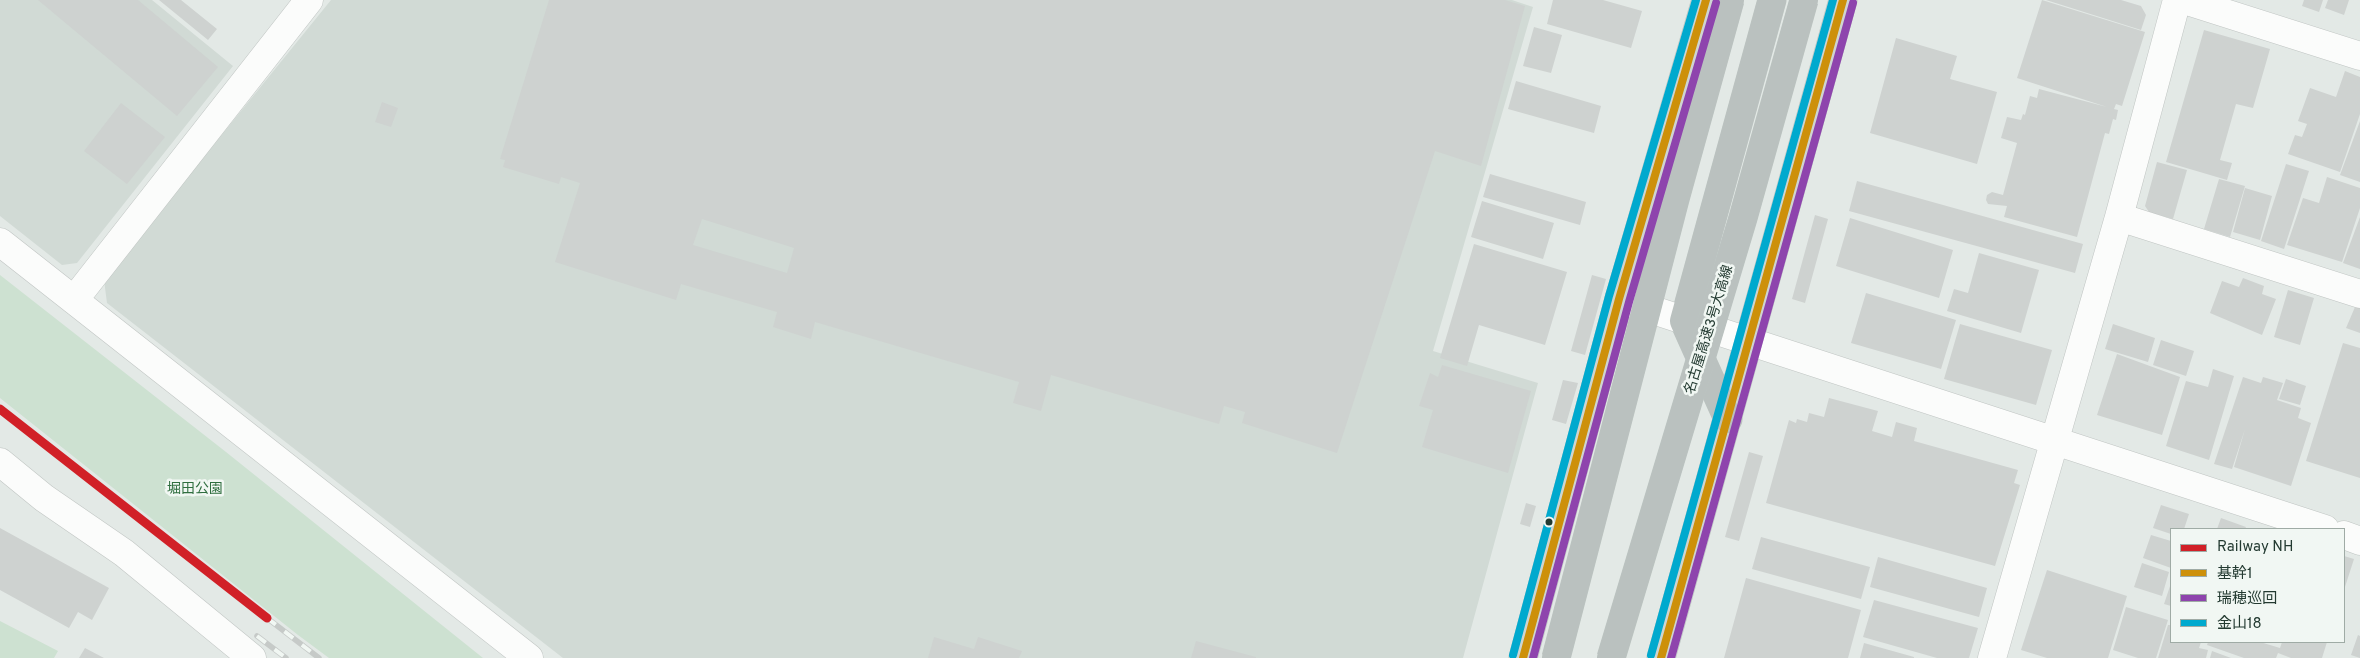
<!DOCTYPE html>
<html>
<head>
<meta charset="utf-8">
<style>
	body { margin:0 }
	#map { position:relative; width:2360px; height:658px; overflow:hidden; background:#e3e9e6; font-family:Overpass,"Noto Sans JP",sans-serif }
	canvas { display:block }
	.legend { position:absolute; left:2170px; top:528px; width:175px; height:115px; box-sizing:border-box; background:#f1f7f3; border:1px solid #9faba5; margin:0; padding:6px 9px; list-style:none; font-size:15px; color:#233a31 }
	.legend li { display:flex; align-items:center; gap:10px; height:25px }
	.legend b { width:25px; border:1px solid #9faba5 }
</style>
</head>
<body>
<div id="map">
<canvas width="2360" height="658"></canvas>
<ul class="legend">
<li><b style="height:6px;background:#d12027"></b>Railway NH</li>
<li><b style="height:6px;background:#cd900a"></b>基幹1</li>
<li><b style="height:6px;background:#8e44ad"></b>瑞穂巡回</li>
<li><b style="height:6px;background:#00a9ce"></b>金山18</li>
</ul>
</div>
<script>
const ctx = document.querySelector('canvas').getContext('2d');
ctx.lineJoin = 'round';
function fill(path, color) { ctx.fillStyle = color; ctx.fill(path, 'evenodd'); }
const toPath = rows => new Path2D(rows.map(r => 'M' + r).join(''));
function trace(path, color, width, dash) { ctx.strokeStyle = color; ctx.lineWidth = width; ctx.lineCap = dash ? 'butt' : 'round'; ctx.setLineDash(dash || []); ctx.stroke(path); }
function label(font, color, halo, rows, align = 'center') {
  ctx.font = font + ' Overpass,"Noto Sans JP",sans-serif'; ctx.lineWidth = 5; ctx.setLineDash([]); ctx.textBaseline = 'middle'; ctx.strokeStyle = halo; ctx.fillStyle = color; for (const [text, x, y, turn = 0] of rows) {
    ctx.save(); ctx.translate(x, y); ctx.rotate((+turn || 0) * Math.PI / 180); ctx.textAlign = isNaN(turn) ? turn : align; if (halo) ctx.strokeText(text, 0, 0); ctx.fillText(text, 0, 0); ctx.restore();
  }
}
fill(toPath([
	[0,0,152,0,233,66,77,263,62,265,0,216],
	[331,0,1512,0,1533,7,1433,351,1538,383,1463,658,563,658,107,303,104,280]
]), '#d1dad5');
fill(toPath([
	[0,275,226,452,483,658,329,658,298,635,0,398],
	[0,621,58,651,54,658,0,658]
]), '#cde1d1');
fill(toPath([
	[38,0,138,0,218,67,177,116],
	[159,0,181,0,217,29,208,40],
	[549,0,1505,0,1525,6,1481,166,1435,151,1337,453,1242,423,1245,412,1224,406,1219,424,1051,375,1041,411,1013,403,1019,382,815,322,811,339,773,327,777,312,681,284,676,300,555,262,580,183,561,177,559,184,503,167,505,160,500,159],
	[702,219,794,248,787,273,693,245],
	[1553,0,1603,0,1642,11,1631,48,1547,24],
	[2042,0,2145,32,2122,106,2116,104,2114,109,2118,110,2116,120,2113,119,2109,134,2105,133,2077,237,2004,217,2007,206,1988,204,1986,200,1987,195,1992,192,2003,195,2017,143,2001,138,2007,117,2021,120,2023,114,2025,115,2030,96,2037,98,2039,89,2107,107,2017,78],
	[2046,0,2121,0,2141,6,2146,15,2141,30],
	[2304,0,2323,0,2319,12,2302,6],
	[2328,0,2349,0,2344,15,2325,8],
	[1534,27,1562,35,1551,73,1523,66],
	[2204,30,2270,49,2253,108,2236,104,2220,160,2232,163,2227,180,2166,162],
	[1896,38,1957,56,1950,79,1997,92,1977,164,1870,133],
	[2345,71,2360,77,2360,114,2340,172,2288,154,2295,135,2302,137,2307,124,2298,121,2310,88,2336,97],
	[1516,81,1601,106,1594,133,1508,109],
	[382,102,398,108,391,127,375,122],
	[121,103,165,137,127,184,84,151],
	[2360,121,2360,182,2340,175],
	[2157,162,2187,170,2173,219,2149,212,2145,206],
	[2286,164,2309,171,2284,249,2261,241],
	[1490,174,1586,202,1580,225,1483,197],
	[2327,177,2360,188,2360,208,2342,262,2287,245,2303,198,2319,203],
	[2219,179,2245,186,2230,237,2204,229],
	[1857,181,2083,244,2075,273,1849,211],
	[2245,188,2272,196,2260,240,2233,232],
	[1482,201,1554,223,1543,259,1471,237],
	[1815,215,1828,219,1805,303,1792,299],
	[2360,217,2360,269,2343,263],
	[1850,218,1953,250,1939,298,1836,266],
	[1474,244,1567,272,1545,345,1479,325,1467,366,1440,358],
	[1979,253,2039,270,2021,333,1947,311,1954,289,1968,293],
	[1592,275,1606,279,1585,355,1571,351],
	[2243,278,2264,286,2262,294,2276,299,2262,335,2210,313,2222,281,2239,287],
	[2288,290,2314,298,2300,345,2274,337],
	[1866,293,1956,320,1941,369,1851,343],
	[2355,307,2360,308,2360,333,2346,328],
	[1960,324,2052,350,2036,405,1944,379],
	[2113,324,2155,338,2148,362,2105,349],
	[2161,340,2194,351,2186,376,2153,365],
	[2343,343,2360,348,2360,478,2306,461],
	[2117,354,2180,377,2162,435,2097,415],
	[1442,365,1531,391,1508,473,1422,447,1433,410,1419,406,1430,373,1438,377],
	[2213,369,2234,376,2209,460,2166,446,2186,381,2208,387],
	[2243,377,2261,383,2263,377,2283,383,2277,400,2301,408,2298,418,2311,423,2291,486,2234,467,2245,429,2232,469,2214,464],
	[2286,379,2306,386,2300,405,2279,399],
	[1563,380,1578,383,1566,424,1552,420],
	[1829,398,1878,411,1872,431,1892,437,1896,422,1917,428,1914,441,2018,470,2014,483,2020,485,1995,566,1766,503,1789,420,1796,423,1797,419,1807,422,1809,413,1824,417],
	[1749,452,1763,456,1739,541,1725,537],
	[1526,503,1536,506,1530,527,1520,524],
	[2161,505,2189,514,2184,529,2171,529,2171,534,2153,528],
	[2221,518,2246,527,2245,529,2217,529],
	[0,528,109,588,92,620,78,612,69,628,0,590],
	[2151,535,2171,541,2171,568,2143,558],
	[1761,537,1870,567,1861,599,1752,569],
	[2344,556,2354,559,2344,590],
	[1878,557,1987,588,1979,617,1870,587],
	[2142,563,2169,572,2162,596,2134,587],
	[2047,570,2127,596,2108,658,2047,658,2021,650],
	[1746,578,1861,610,1848,658,1724,658],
	[2171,583,2171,606,2164,604],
	[1874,600,1978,628,1969,658,1937,658,1863,637],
	[2126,607,2168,620,2156,658,2138,658,2113,650],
	[2168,625,2171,625,2171,642,2201,642,2199,648,2208,650,2206,658,2158,658],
	[2358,635,2360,636,2360,658,2351,655],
	[934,637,974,649,978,637,1022,651,1019,658,928,658],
	[1196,641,1256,657,1256,658,1191,658],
	[2208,642,2260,642,2280,648,2282,642,2327,642,2322,658,2291,658,2278,653,2276,658,2244,658,2207,645],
	[1864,643,1914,657,1914,658,1860,658],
	[85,648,104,658,79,658],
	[2212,651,2231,658,2210,658]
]), '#ced2d0');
const minor = toPath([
	[2184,0,2360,56],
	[2119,217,2360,294],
	[0,242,529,658],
	[1619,299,2325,529],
	[74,300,309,0],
	[0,462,44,498,124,553,252,658],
	[2344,535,2360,541],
	[1992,658,2119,217,2177,0]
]);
const major = toPath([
	[1523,658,1619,299,1706,0],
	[1661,658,1843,0]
]);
const highway = toPath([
	[1728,419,1684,321,1772,0]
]);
trace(minor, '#c0c5c3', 29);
trace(major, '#bcc4c1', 29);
trace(highway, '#bcc4c1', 29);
trace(minor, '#fbfcfb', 28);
trace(major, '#ced5d2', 28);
trace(highway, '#bac1bf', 28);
const rail = toPath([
	[267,618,319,658],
	[257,636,286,658]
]);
trace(rail, '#c6cac8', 5.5);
trace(rail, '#f1f7f3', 4, [11]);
const highwayBridge = toPath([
	[1556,658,1675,199,1730,0],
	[1611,658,1743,218,1804,0]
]);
trace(highwayBridge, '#bcc4c1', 29, []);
trace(highwayBridge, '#bac1bf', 28);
trace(toPath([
	[1523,658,1619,299,1706,0],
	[1661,658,1843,0]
]), '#cd900a', 8);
trace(toPath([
	[1533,658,1629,302,1716,3],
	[1671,658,1853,3]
]), '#8e44ad', 8);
trace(toPath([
	[1513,655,1609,296,1696,0],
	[1651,655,1833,0]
]), '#00a9ce', 8);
trace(toPath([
	[0,409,267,618]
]), '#d12027', 9);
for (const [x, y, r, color] of [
	[1549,522,4.5,"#233a31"]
]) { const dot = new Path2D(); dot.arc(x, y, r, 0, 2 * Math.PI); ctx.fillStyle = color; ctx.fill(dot); trace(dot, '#f1f7f3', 2); }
label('14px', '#233a31', '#f1f7f3', [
	["名古屋高速3号大高線",1710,330,-73]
]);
label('14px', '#2f6e3f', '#f1f7f3', [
	["堀田公園",195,490]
]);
</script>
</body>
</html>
